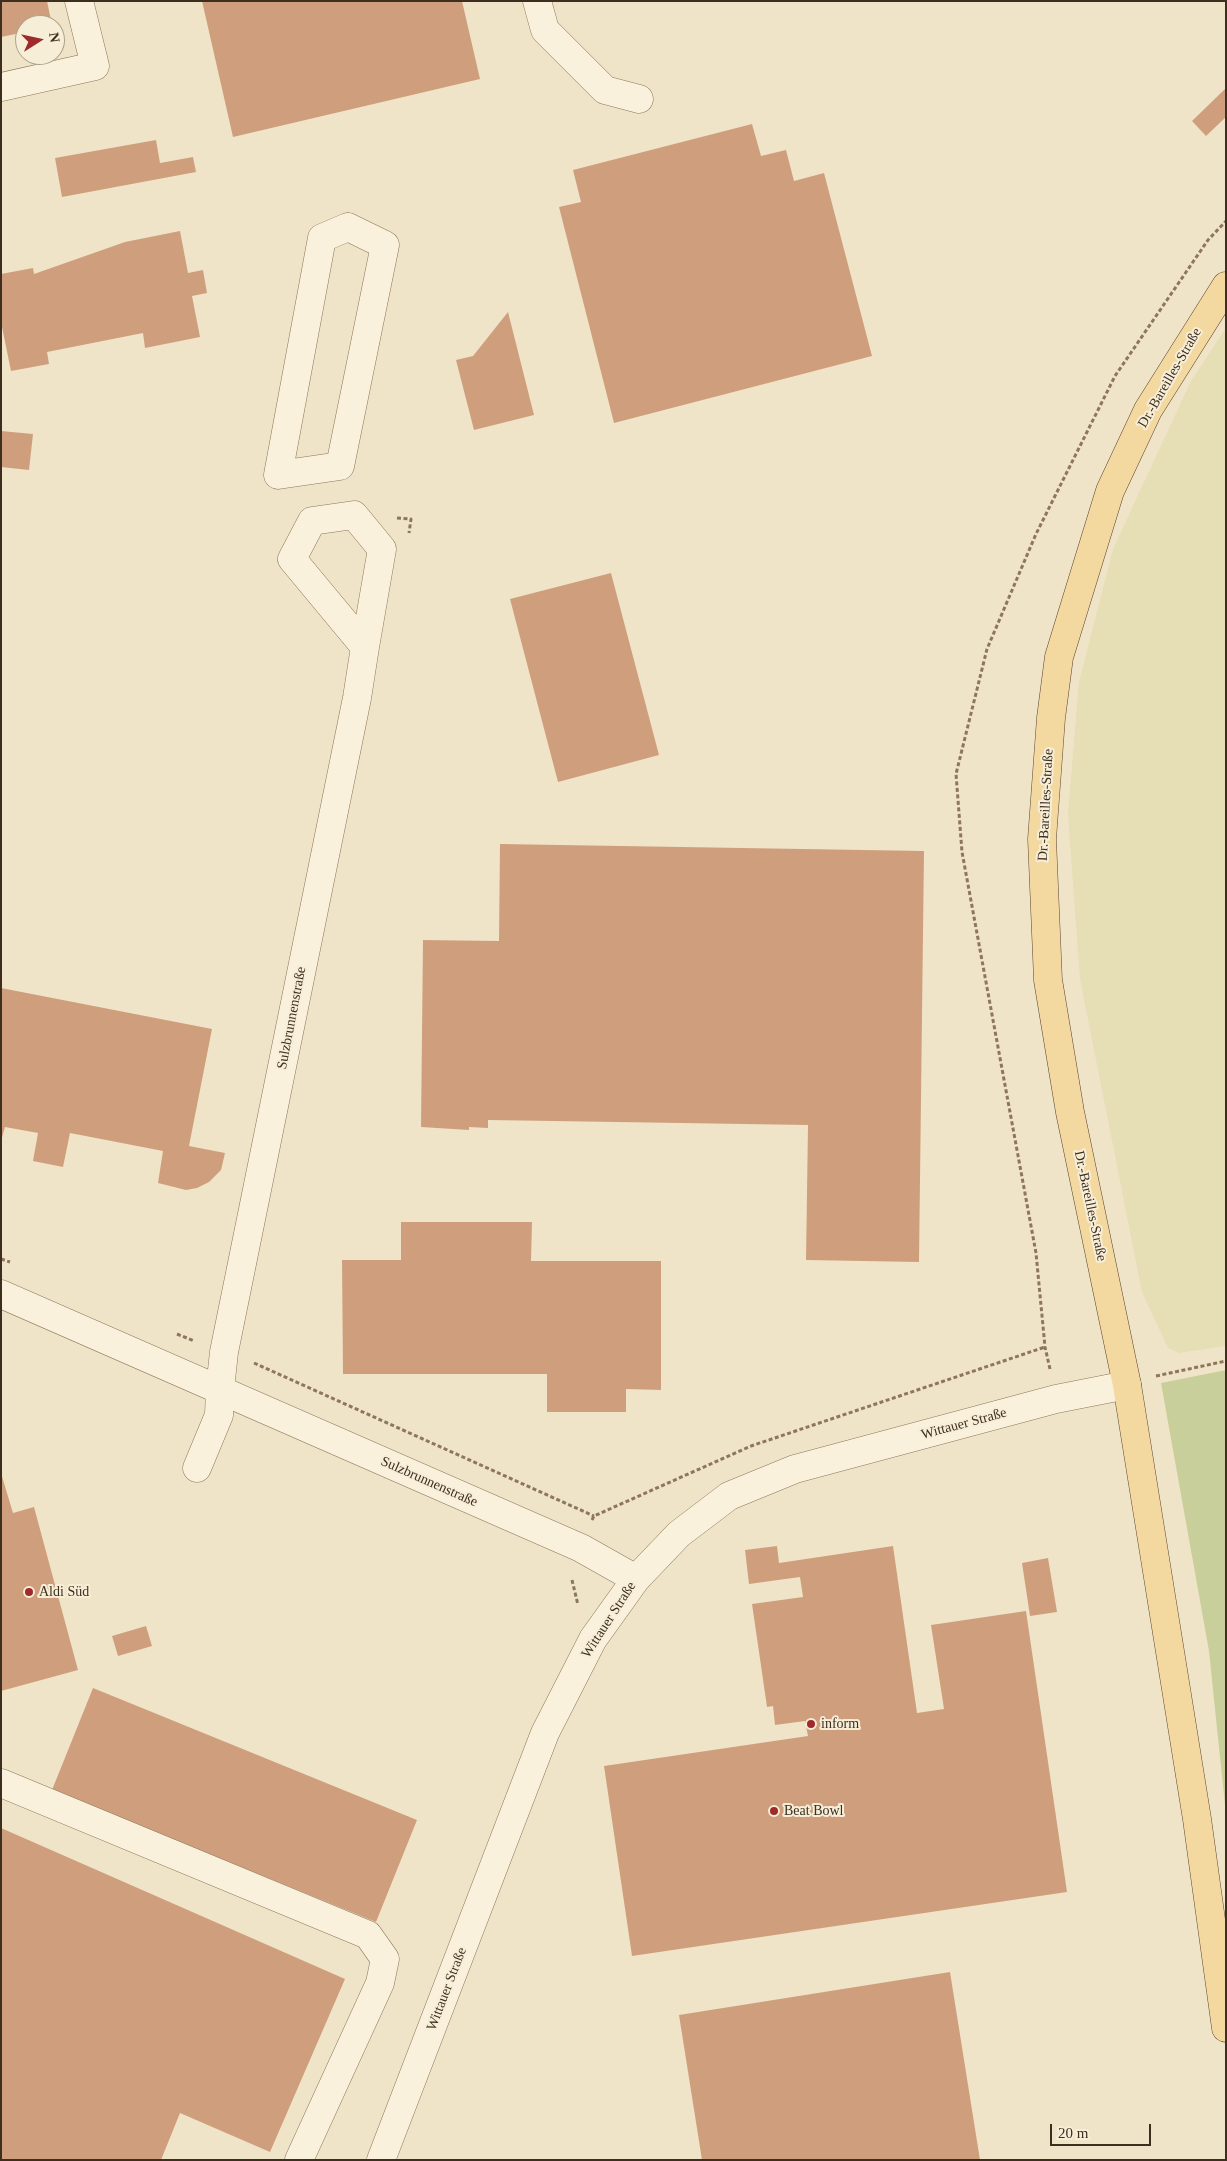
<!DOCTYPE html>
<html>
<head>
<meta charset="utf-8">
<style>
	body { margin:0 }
	#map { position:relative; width:1227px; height:2161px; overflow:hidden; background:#f0e4c8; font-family:Georgia,serif }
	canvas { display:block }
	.frame { position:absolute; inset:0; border:2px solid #3d2e20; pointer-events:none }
	.north { position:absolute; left:15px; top:15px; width:50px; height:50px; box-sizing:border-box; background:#f7eed8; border:1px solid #ada18e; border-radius:50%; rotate:80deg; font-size:14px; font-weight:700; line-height:20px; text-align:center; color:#3d2e20 }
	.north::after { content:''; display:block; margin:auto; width:18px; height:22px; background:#9e2a2b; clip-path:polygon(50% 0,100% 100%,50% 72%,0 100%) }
	.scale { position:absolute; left:1050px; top:2124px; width:101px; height:22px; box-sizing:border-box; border:2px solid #3d2e20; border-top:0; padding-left:6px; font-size:15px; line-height:18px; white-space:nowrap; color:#3d2e20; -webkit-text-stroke:4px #f7eed8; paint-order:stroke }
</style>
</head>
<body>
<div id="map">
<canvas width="1227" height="2161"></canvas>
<div class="frame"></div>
<div class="north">N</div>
<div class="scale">20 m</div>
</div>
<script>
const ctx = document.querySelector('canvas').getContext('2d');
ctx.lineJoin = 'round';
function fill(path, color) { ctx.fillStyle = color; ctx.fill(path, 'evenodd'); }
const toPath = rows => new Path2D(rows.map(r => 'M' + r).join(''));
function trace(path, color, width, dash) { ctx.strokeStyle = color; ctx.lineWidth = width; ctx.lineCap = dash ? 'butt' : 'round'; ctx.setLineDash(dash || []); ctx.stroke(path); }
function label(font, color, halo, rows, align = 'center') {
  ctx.font = font + ' Georgia,serif'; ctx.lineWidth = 4; ctx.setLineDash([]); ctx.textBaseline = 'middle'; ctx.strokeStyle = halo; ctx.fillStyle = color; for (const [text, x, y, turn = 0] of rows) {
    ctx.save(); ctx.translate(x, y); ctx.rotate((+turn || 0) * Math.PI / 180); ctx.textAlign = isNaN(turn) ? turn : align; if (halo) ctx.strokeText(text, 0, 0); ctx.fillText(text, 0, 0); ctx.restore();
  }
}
fill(toPath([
	[1226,328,1226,1346,1179,1353,1168,1348,1142,1292,1080,979,1068,814,1079,682,1113,549,1191,381]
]), '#e6deb5');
fill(toPath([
	[1226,1370,1226,1815,1209,1651,1161,1383]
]), '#c9cf9b');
fill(toPath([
	[1,1,47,1,52,25,25,25,25,32,1,37],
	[202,1,462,1,480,79,233,137],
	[1226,88,1226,117,1206,136,1192,121],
	[752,124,761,156,786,150,794,181,824,173,872,356,614,423,559,207,581,202,573,170],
	[156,140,160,163,193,157,196,172,62,197,55,158],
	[180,231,188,273,203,270,207,293,192,296,200,337,145,348,143,333,47,352,49,364,11,371,1,322,1,274,33,268,34,274,125,242],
	[508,312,534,415,474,430,456,360,473,356],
	[1,431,33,434,29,470,1,467],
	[611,573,659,755,558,782,510,599],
	[500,844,924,851,919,1262,806,1260,808,1125,488,1120,488,1128,469,1127,469,1130,421,1127,423,940,499,941],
	[1,988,212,1029,189,1146,225,1153,221,1170,209,1182,197,1188,186,1190,158,1183,163,1151,70,1133,63,1167,33,1161,38,1133,5,1127,1,1141],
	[401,1222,532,1222,531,1261,661,1261,661,1390,626,1389,626,1412,547,1412,547,1374,343,1374,342,1260,401,1260],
	[1,1473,13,1513,34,1507,78,1670,1,1691],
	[777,1546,779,1563,893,1546,917,1713,944,1709,931,1625,1026,1611,1067,1892,632,1956,604,1766,808,1736,805,1721,775,1725,773,1706,767,1707,752,1604,803,1597,800,1577,749,1584,745,1550],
	[1048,1558,1057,1612,1030,1616,1022,1563],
	[146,1626,152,1646,118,1656,112,1636],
	[93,1688,417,1820,376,1922,52,1790],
	[1,1828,345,1979,270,2152,180,2113,161,2160,1,2160],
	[950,1972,980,2160,702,2160,679,2015]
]), '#cf9f7d');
const minor = toPath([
	[537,1,545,30,605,90,639,99],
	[1,87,95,66,79,1],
	[348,227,385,245,340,466,278,475,322,238,348,227],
	[1,1294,581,1548,636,1579],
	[197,1468,219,1415,220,1389,224,1352,357,698,365,647,382,549,354,515,312,521,292,559,365,647],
	[1,1783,368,1935,385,1959,380,1983,299,2160],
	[381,2160,545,1733,593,1639,636,1579,679,1534,729,1496,795,1469,1056,1399,1127,1385]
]);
const major = toPath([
	[1226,286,1148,410,1110,491,1059,657,1051,718,1042,839,1048,980,1070,1112,1127,1385,1197,1819,1226,2028]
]);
trace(minor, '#8d765c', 29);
trace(major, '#5b4430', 29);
trace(toPath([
	[397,518,411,519,409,533],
	[1,1259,10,1262],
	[177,1334,194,1341],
	[254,1363,594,1516],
	[1050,1369,1045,1347,1036,1253,962,852,956,774,987,649,1036,534,1115,376,1208,240,1226,221],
	[1156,1376,1226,1361],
	[592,1520,594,1516,751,1446,1045,1347],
	[572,1580,578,1605]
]), '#8d765c', 3, [4, 2.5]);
trace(minor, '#faf1dc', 28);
trace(major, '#f3d9a0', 28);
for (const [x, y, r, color] of [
	[29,1592,5,"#9e2a2b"],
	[811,1724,5,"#9e2a2b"],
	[774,1811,5,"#9e2a2b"]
]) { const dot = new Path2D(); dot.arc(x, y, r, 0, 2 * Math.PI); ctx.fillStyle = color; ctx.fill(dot); trace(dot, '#f7eed8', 2); }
label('14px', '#3d2e20', '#f7eed8', [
	["Dr.-Bareilles-Straße",1170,378,-60],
	["Dr.-Bareilles-Straße",1046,805,-87],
	["Sulzbrunnenstraße",292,1018,-79],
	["Dr.-Bareilles-Straße",1090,1206,78],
	["Wittauer Straße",964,1424,-15],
	["Sulzbrunnenstraße",429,1482,24],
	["Wittauer Straße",609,1620,-57],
	["Wittauer Straße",447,1989,-69]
]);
label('14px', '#3d2e20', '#f7eed8', [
	["Aldi Süd",39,1592],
	["inform",821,1724],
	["Beat Bowl",784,1811]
], 'left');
</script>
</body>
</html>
